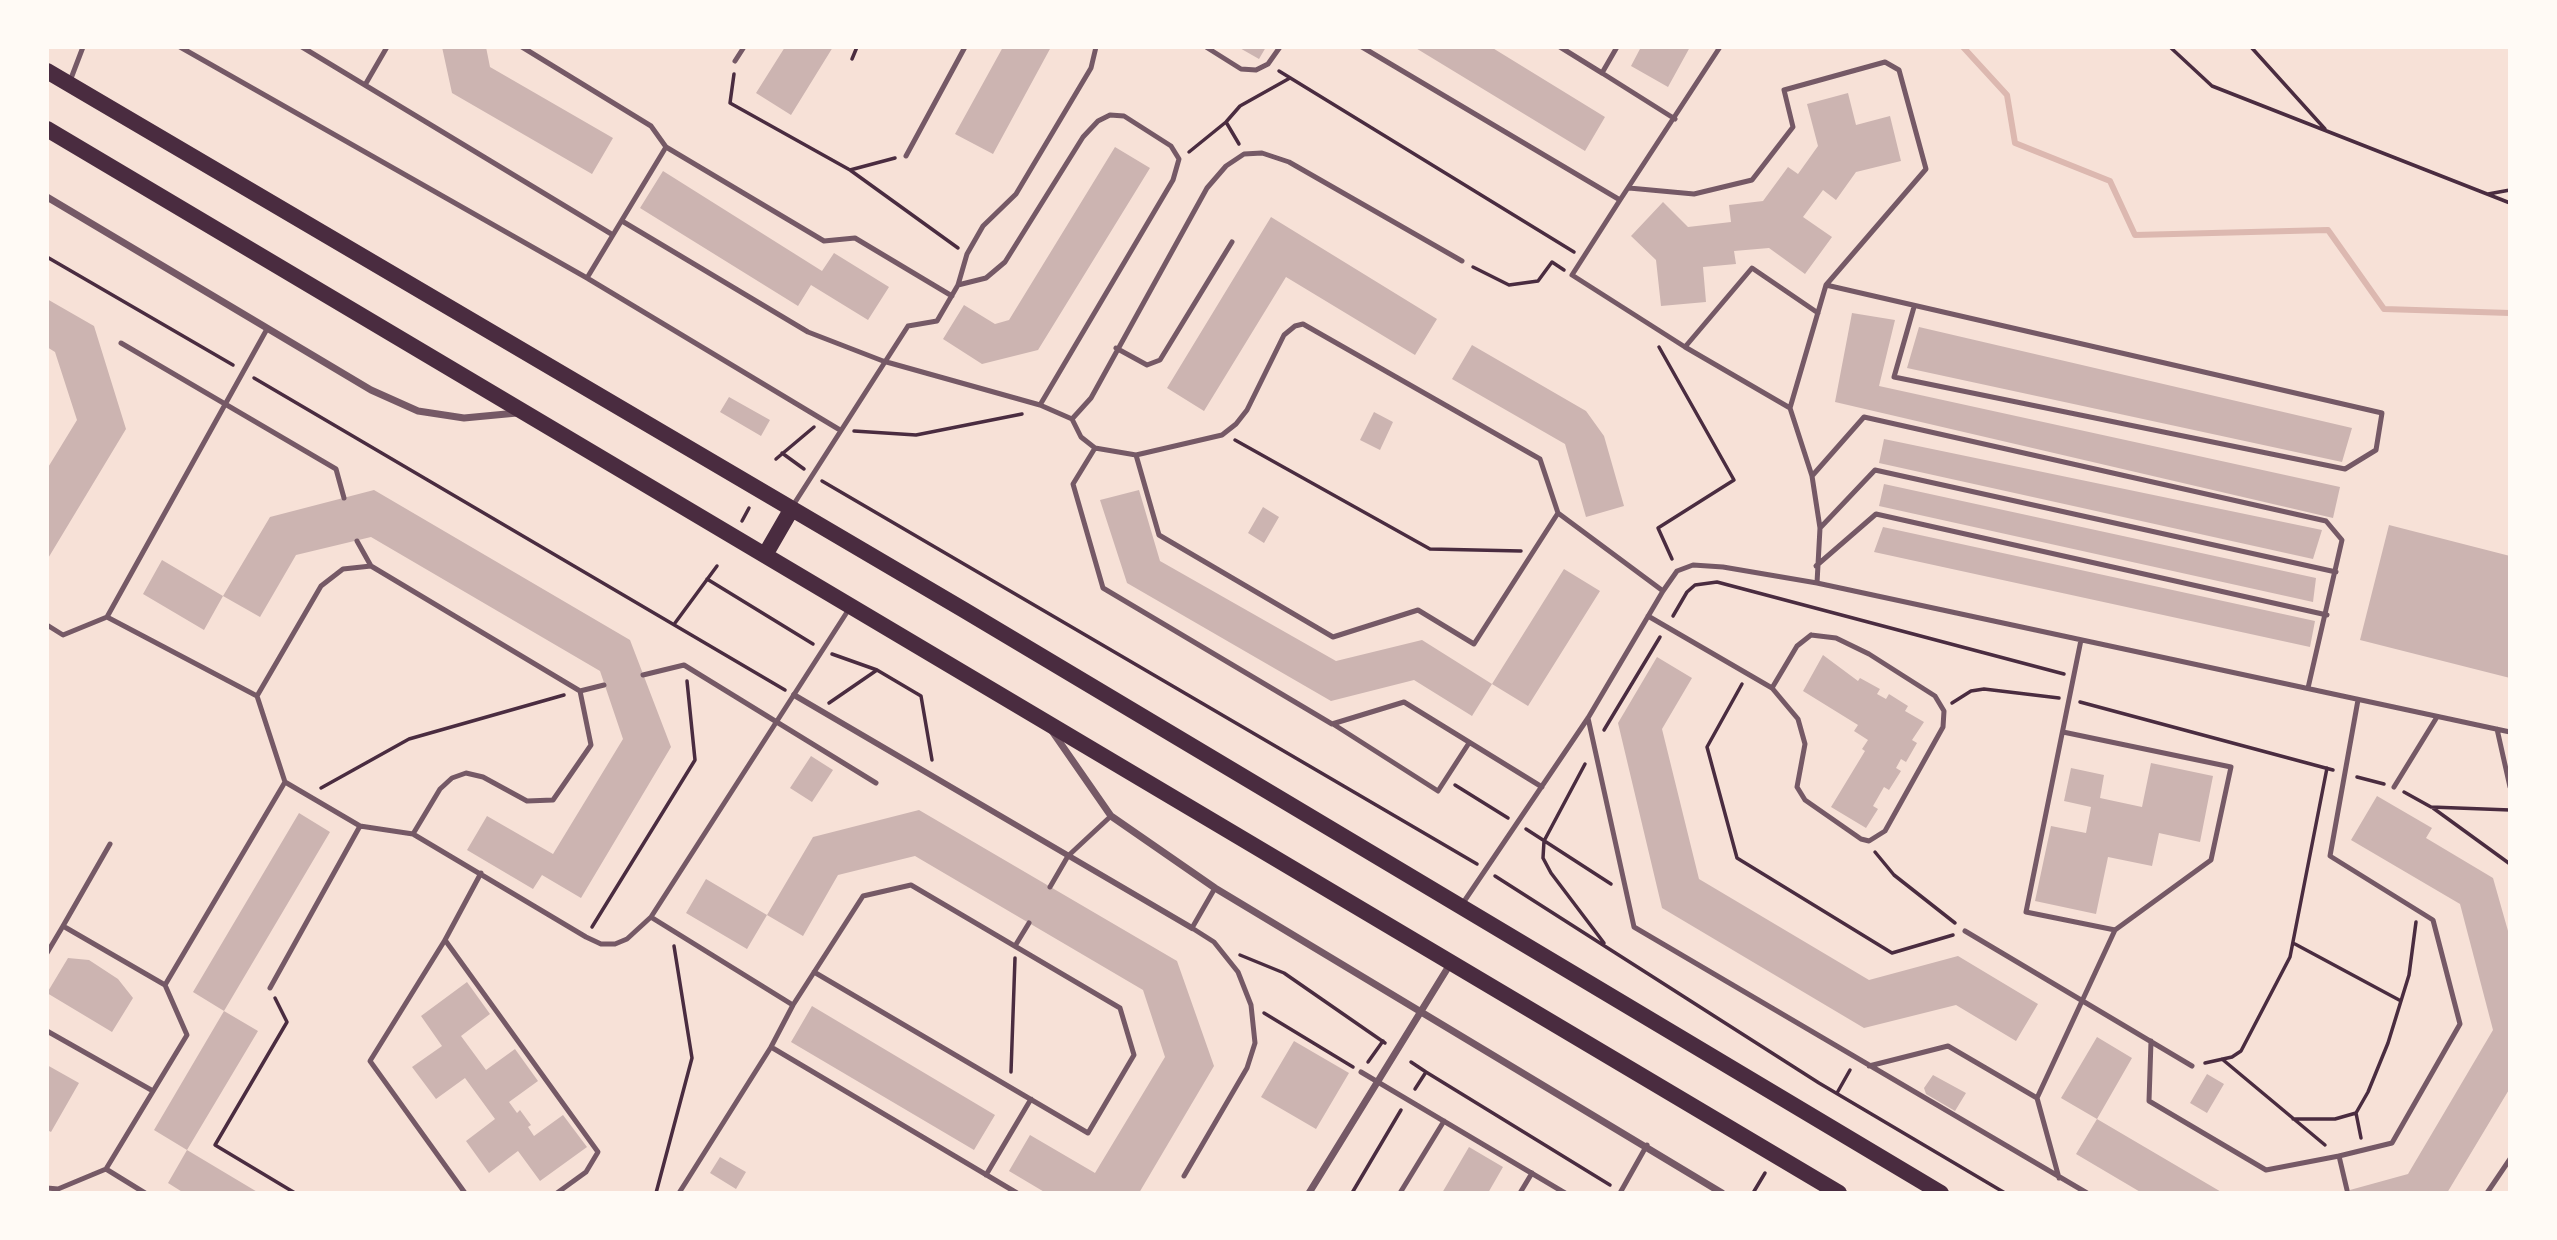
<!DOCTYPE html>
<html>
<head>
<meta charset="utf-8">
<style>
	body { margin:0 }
	#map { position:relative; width:2557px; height:1240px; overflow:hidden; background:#f7e1d7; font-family:Rubik,sans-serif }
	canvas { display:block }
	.frame { position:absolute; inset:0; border:49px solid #fffaf5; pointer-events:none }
</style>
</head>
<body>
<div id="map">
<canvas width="2557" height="1240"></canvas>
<div class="frame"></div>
</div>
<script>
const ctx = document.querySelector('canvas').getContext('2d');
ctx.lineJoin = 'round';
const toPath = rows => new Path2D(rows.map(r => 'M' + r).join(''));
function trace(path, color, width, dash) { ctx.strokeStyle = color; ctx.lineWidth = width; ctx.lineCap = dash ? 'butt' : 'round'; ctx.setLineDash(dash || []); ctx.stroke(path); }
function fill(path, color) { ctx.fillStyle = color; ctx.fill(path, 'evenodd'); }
trace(toPath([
	[1963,47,2007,95,2015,143,2110,181,2135,235,2328,230,2384,309,2510,313]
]), '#dcb8b0', 6);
fill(toPath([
	[442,47,486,47,490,67,613,138,592,174,452,93],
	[785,47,833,47,791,115,756,93],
	[1003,47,1051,47,993,154,955,134],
	[1238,47,1266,47,1259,59],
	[1414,47,1491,47,1605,117,1585,151],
	[1641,47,1690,47,1668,87,1631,66],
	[1848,93,1856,125,1890,116,1901,161,1856,172,1836,200,1823,190,1803,217,1832,237,1805,274,1769,248,1734,251,1736,264,1703,267,1706,302,1661,306,1656,260,1631,236,1663,202,1688,227,1731,222,1729,205,1763,201,1788,167,1798,174,1818,146,1807,104],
	[1115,147,1150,168,1038,350,982,364,943,339,964,305,995,324,1009,320],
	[663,171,822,271,834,253,889,287,868,320,811,285,798,306,640,208],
	[1271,217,1437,319,1415,355,1286,277,1204,411,1167,388],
	[47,299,94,326,126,429,47,560,47,469,77,420,55,352,47,347],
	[1852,313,1895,320,1879,386,2340,487,2333,518,1835,402],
	[1919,327,2352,428,2342,462,1907,368],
	[1472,345,1586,411,1604,436,1624,506,1586,517,1565,444,1452,379],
	[729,397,770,420,761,436,720,412],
	[1374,412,1393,422,1380,450,1360,440],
	[1884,439,2322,530,2313,559,1879,463],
	[1884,484,2316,578,2313,602,1879,506],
	[374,490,630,640,671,747,581,898,542,875,533,889,467,850,487,816,553,854,623,739,600,671,371,537,296,555,260,617,223,596,204,630,143,594,162,560,223,596,270,517],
	[1139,490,1160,561,1336,661,1422,640,1492,684,1472,716,1414,680,1331,701,1127,583,1100,500],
	[1263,507,1279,517,1264,543,1248,533],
	[2389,525,2510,556,2510,678,2360,640],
	[1883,527,2315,621,2310,647,1874,552],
	[1564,569,1600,591,1528,706,1492,684],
	[1823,655,1858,681,1860,678,1880,689,1877,694,1886,699,1889,694,1908,706,1905,711,1924,722,1912,740,1917,743,1906,762,1901,759,1896,768,1901,771,1889,790,1884,787,1873,806,1878,809,1866,828,1831,807,1865,751,1862,749,1868,740,1854,731,1858,725,1803,691],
	[1657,657,1692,678,1662,729,1699,879,1869,980,1958,956,2038,1004,2016,1041,1956,1005,1864,1028,1662,908,1618,723],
	[811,756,833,770,812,802,790,788],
	[2151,763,2213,776,2200,842,2159,833,2152,866,2108,857,2096,914,2035,901,2051,826,2086,833,2091,807,2064,801,2071,768,2104,775,2100,798,2142,807],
	[2377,796,2432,828,2426,838,2493,878,2510,938,2510,1088,2447,1193,2339,1193,2408,1174,2493,1030,2460,904,2351,840],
	[919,810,1177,961,1214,1066,1139,1193,1046,1193,1009,1171,1030,1135,1095,1173,1165,1057,1143,990,915,856,838,875,803,936,767,915,813,837],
	[299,813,330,832,224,1011,193,992],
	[706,879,767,915,747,949,686,913],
	[68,958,89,960,118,979,133,998,112,1032,47,993],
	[467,982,490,1014,461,1036,486,1070,515,1049,538,1081,509,1102,517,1113,520,1110,531,1125,528,1127,534,1136,563,1115,587,1147,540,1181,518,1151,489,1173,466,1141,495,1119,465,1078,436,1099,412,1067,442,1046,421,1016],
	[812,1006,995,1115,974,1150,791,1042],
	[224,1011,258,1031,187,1150,154,1130],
	[2097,1037,2132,1058,2097,1119,2061,1098],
	[1294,1041,1349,1073,1316,1129,1261,1097],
	[47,1065,79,1083,51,1132,47,1130],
	[2207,1074,2224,1084,2207,1113,2190,1103],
	[1933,1075,1966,1093,1955,1111,1926,1094,1924,1088],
	[2097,1119,2223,1193,2142,1193,2076,1154],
	[1469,1147,1503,1167,1488,1193,1442,1193],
	[187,1150,259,1193,184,1193,168,1183],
	[720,1157,746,1172,736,1189,710,1173]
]), '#ccb4b1');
trace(toPath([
	[2170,47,2212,86,2510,203],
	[2251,47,2325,129],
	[852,59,857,47],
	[1279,71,1574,252],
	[734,74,730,103,850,170,958,248],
	[1226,122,1239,144],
	[1189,152,1226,122,1240,106,1290,78],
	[850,170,895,158],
	[2488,194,2510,190],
	[47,257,233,365],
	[1473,267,1509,285,1538,281,1552,262,1564,270],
	[1659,347,1734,480,1658,528,1672,559],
	[254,378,785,690],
	[854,431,916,435,1022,414],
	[1235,440,1430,549,1521,551],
	[782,453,804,469],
	[776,459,814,427],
	[822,481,1477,864],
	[742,521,749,508],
	[707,579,813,644],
	[1673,616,1687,592,1695,585,1717,582,2064,674],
	[675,623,717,566],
	[832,654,877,670,921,696,932,760],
	[1742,684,1707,747,1737,858,1892,953,1953,935],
	[2080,702,2333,770],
	[829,703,877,670],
	[1952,703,1971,691,1984,689,2059,698],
	[1604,730,1660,637],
	[1585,764,1544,841,1543,858,1551,873,1604,943],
	[2357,777,2384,784],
	[1455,785,1508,818],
	[321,788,409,739,564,695],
	[2404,792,2431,807,2510,810],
	[2433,808,2510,864],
	[1526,829,1611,884],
	[1875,852,1894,875,1955,923],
	[1495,876,1819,1083,2005,1193],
	[592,927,695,760,687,681],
	[2295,944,2401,1001],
	[1240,955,1284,973,1385,1043],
	[275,998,287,1022,215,1145,295,1193],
	[1264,1013,1353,1067],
	[2222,1059,2325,1145],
	[1368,1062,1383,1041],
	[1411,1062,1426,1072],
	[2205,1063,2232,1057,2241,1051,2290,957,2327,768],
	[1011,1072,1015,958],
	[1415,1089,1426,1072,1610,1185],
	[1837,1093,1850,1070],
	[2293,1119,2335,1119,2356,1113],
	[2361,1138,2356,1113,2368,1092,2388,1043,2409,975,2416,922],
	[656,1193,692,1058,674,946],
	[1352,1193,1401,1110],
	[1753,1193,1765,1173]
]), '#4a2c40', 3.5);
trace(toPath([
	[180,47,587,278,840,430],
	[302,47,613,235],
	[522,47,651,126,666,147,587,278],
	[1206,47,1241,69,1256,70,1268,64,1280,47],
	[1362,47,1620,200,1572,275,1685,347,1790,408,1812,476,1820,528,1817,583],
	[1560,47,1602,73],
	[1617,47,1602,73,1675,119],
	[735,61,744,47],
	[70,81,83,47],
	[365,85,387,47],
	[666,147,824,241,855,238,952,296],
	[906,156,965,47],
	[1629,188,1694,194,1752,180,1793,127,1784,90,1885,62,1899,70,1926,169,1826,285,1790,408],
	[1620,200,1720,47],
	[622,221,808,332,883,361,1040,405,1072,419,1081,437,1095,448],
	[958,285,986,278,1005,262,1083,137,1098,121,1110,115,1124,116,1171,146,1179,159,1173,180,1040,405],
	[1826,285,2382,413,2376,450,2345,469,1894,377,1914,307],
	[267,329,107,617,257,696,285,782],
	[121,343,336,469,344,498],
	[1685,347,1752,268,1818,313],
	[1116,348,1147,365,1160,360,1232,242],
	[1072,419,1091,398,1207,188,1226,166,1244,154,1262,153,1289,162,1462,261],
	[1136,455,1222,435,1236,424,1247,410,1284,335,1295,326,1303,324,1540,459,1558,513,1474,644,1418,610,1333,637,1159,535,1136,455,1095,448,1073,484,1103,588,1332,724,1404,702,1542,787],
	[1812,476,1864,417,2326,521,2342,540,2308,688],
	[792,507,908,326,937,321,958,285,967,254,983,226,1016,194,1091,68,1096,47],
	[1558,513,1663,591],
	[1820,528,1875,470,2336,572],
	[357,541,371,566],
	[1816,566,1876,514,2327,615],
	[1648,616,1772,688],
	[47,625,63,635,107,617],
	[1811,635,1836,638,1869,654,1935,696,1944,711,1943,727,1885,831,1869,841,1861,839,1805,800,1797,787,1805,744,1798,719,1772,688,1797,646,1811,635],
	[2081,640,2026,912,2115,930],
	[643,675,684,665,876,783],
	[580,691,604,685],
	[257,696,321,586,343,569,371,566,580,691,591,745,553,800,527,801,483,777,466,773,452,778,440,789,413,834],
	[1588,718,1634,927,2087,1193],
	[1333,724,1438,791,1469,743],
	[2497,729,2510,787],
	[2394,787,2437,717],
	[360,826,413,834,586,937,601,944,615,944,627,939,651,917,849,609],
	[1050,887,1068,856,1111,816],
	[1463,903,1588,718,1663,591,1677,571,1693,565,1723,567,1817,583,2510,732],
	[651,917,793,1005],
	[63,926,110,844],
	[1965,931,2192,1066],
	[445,940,598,1152,586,1172,557,1193],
	[1015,946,1029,923],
	[47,953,63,926,165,985,187,1035,106,1169,145,1193],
	[814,972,1088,1133,1134,1055,1120,1008,911,885,863,896,793,1005,771,1047,1017,1193],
	[165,985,285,782,360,826,270,988],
	[47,1031,153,1091],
	[2151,1041,2149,1101,2266,1170,2339,1156],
	[1869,1066,1948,1046,2037,1098,2059,1178],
	[1361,1072,1565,1193],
	[2037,1098,2115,930,2211,860,2231,767,2063,732],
	[986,1175,1031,1099],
	[1184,1176,1247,1068,1255,1043,1251,1005,1238,972,1214,942,1192,928,1215,888],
	[47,1188,58,1189,106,1169],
	[2347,1190,2339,1156,2392,1143,2460,1024,2433,920,2330,856,2358,700],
	[465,1193,370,1061,445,940,481,873],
	[679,1193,771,1047],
	[1400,1193,1444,1121],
	[1520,1193,1532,1173],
	[1620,1193,1647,1145],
	[2487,1193,2510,1159]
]), '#755966', 5);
trace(toPath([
	[794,695,1192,928]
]), '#755966', 6);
trace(toPath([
	[47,197,371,390,418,411,464,418,517,413],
	[1052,731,1111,816,1215,888,1722,1193],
	[1309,1193,1452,961]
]), '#755966', 7);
trace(toPath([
	[47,71,964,610,1941,1193],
	[47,129,1839,1193],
	[765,555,791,510]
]), '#4a2c40', 16);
</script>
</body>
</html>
